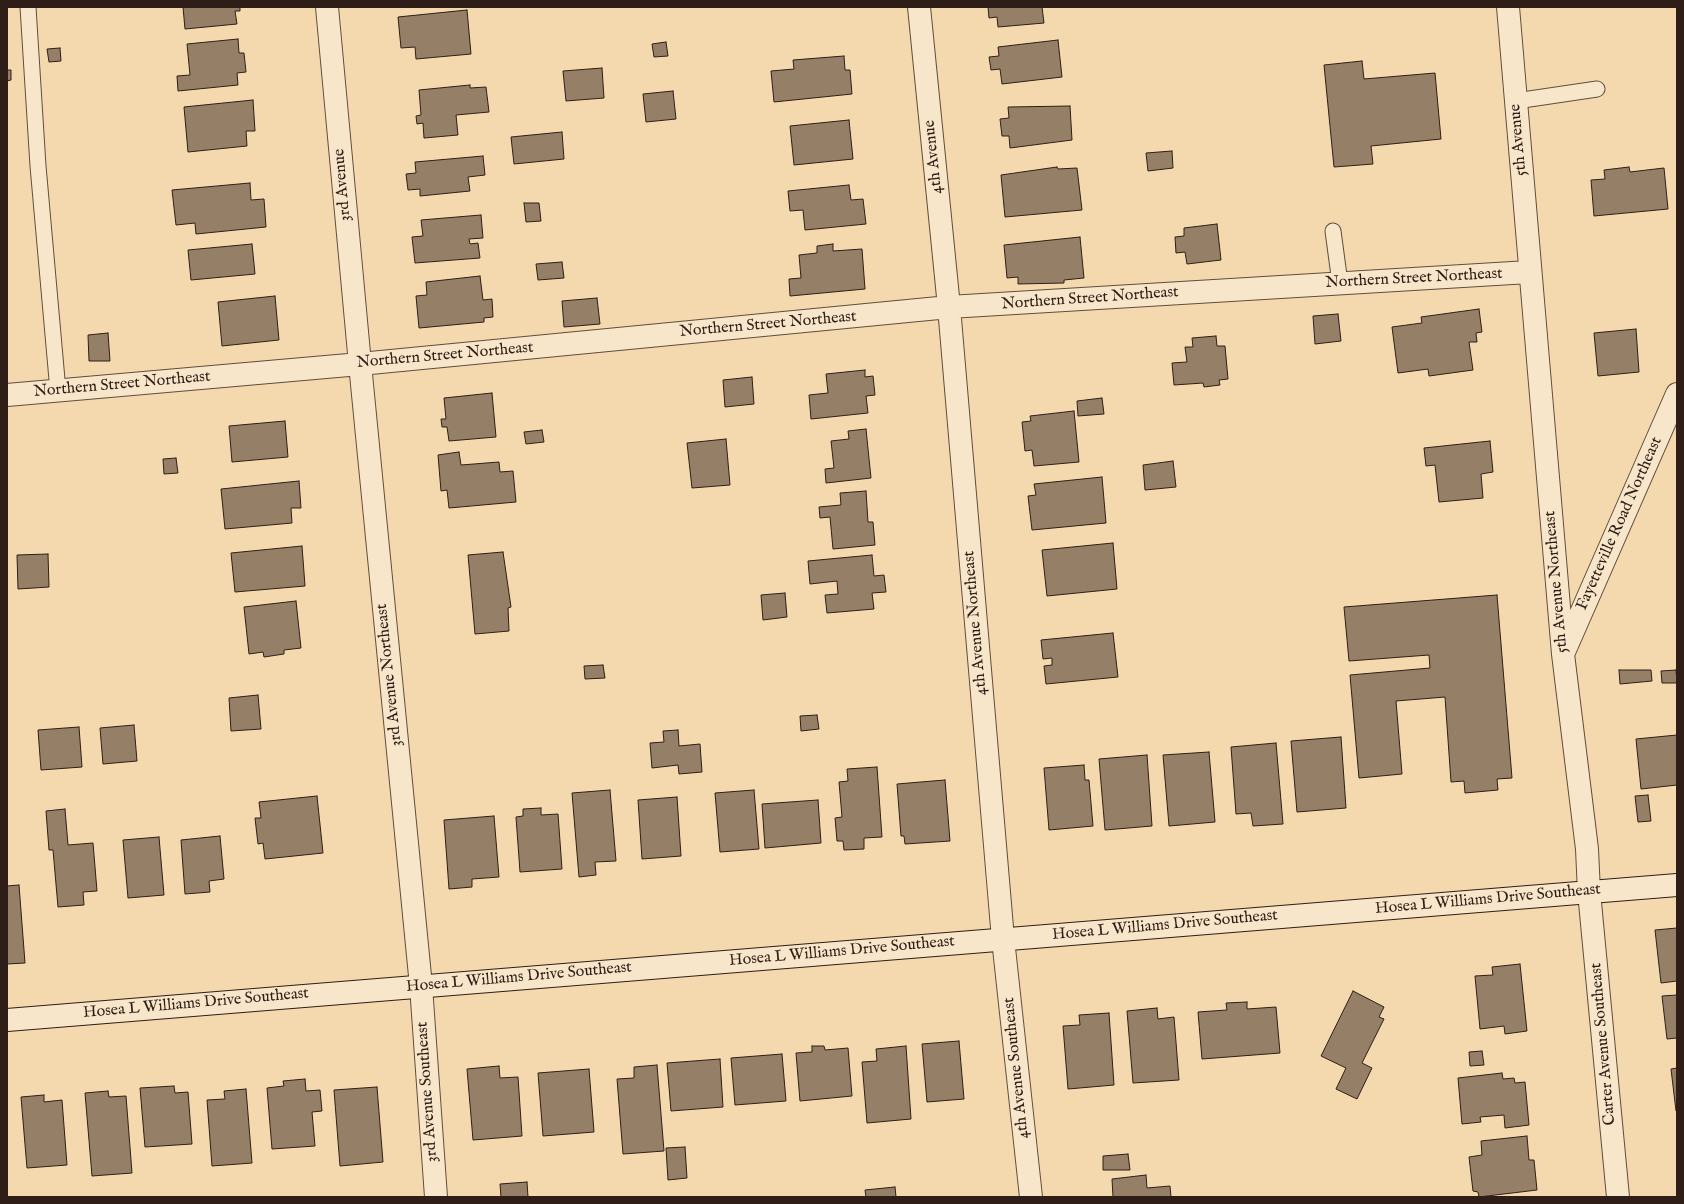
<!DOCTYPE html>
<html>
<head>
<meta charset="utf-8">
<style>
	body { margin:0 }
	#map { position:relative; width:1684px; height:1204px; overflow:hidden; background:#f5d9ae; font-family:"IM FELL English",serif }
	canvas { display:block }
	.frame { position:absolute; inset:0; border:8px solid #2e1e17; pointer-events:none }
</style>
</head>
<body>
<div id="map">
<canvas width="1684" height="1204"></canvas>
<div class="frame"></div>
</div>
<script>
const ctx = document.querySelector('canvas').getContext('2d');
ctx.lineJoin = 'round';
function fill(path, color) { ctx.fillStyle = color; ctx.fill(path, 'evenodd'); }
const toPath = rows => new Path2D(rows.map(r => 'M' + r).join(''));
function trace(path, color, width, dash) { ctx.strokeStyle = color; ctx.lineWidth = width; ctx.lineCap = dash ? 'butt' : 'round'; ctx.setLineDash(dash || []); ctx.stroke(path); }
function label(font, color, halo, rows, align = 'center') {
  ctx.font = font + ' "IM FELL English",serif'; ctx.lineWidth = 3; ctx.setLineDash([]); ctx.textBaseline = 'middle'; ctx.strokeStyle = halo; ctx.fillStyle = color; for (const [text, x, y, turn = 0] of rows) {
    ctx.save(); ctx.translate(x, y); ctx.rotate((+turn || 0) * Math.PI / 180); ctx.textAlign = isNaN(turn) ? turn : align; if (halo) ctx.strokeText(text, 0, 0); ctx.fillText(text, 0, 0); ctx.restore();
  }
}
const building = toPath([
	[183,7,240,7,240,11,235,11,237,24,185,29,183,7],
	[988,7,1042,7,1044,23,998,27,997,17,989,18,988,7],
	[467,10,471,54,416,59,415,47,401,48,398,17,467,10],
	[238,39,239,53,244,53,246,72,237,73,238,85,178,91,177,76,190,75,187,44,238,39],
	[1058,40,1062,77,1002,84,1000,69,991,70,989,57,999,56,998,47,1058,40],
	[666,42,668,56,654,57,652,44,666,42],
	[60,48,61,61,49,62,47,49,60,48],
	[844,56,845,70,850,70,852,94,774,102,771,71,794,69,793,60,844,56],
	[1362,61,1364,79,1435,73,1441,139,1371,146,1373,164,1334,167,1324,65,1362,61],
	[602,68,604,98,566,101,563,71,602,68],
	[7,70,11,70,11,80,7,81,7,70],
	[470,85,470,88,486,87,489,112,456,115,458,135,424,138,423,123,417,124,416,116,421,115,419,90,470,85],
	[673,91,676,119,646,122,643,94,673,91],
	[253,100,255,131,246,131,247,146,188,152,184,107,253,100],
	[1070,106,1072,140,1010,148,1009,136,1002,136,1000,119,1009,118,1008,107,1070,106],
	[849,120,853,159,794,165,790,126,849,120],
	[562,132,564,159,514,164,511,137,562,132],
	[1172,151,1173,168,1148,171,1146,153,1172,151],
	[483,156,485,175,468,177,470,191,420,196,420,189,408,190,406,174,416,173,415,162,483,156],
	[1057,167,1058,169,1077,168,1082,210,1005,217,1001,175,1057,167],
	[1629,167,1630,172,1664,168,1668,209,1594,216,1591,180,1605,179,1604,170,1629,167],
	[250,183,251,200,264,199,266,227,196,234,195,223,176,225,172,190,250,183],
	[849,185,851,200,863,199,866,224,805,230,803,210,790,211,788,191,849,185],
	[524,203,539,203,541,221,526,222,524,203],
	[481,215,483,238,469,239,470,244,478,243,480,258,415,263,412,237,423,236,421,220,481,215],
	[1217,224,1221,260,1187,264,1185,252,1176,253,1175,237,1184,236,1184,228,1217,224],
	[1080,237,1084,278,1064,280,1064,283,1018,284,1018,277,1007,278,1004,245,1080,237],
	[252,244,255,274,191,280,188,250,252,244],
	[833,244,833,251,862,249,865,289,790,296,789,279,801,278,799,255,817,253,817,246,833,244],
	[562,262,564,278,538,280,536,264,562,262],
	[480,276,483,300,492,299,493,317,484,318,484,322,419,328,416,296,427,295,426,282,480,276],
	[275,296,279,340,222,346,218,302,275,296],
	[597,298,600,324,564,327,562,301,597,298],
	[1479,309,1482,332,1476,333,1477,342,1469,342,1473,370,1429,376,1428,369,1398,373,1392,327,1422,323,1421,317,1479,309],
	[1338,314,1341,341,1315,344,1313,316,1338,314],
	[1636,329,1639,372,1598,376,1594,333,1636,329],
	[108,333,110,361,89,361,88,335,108,333],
	[1216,336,1217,346,1225,346,1228,379,1219,380,1220,385,1204,387,1203,383,1174,385,1172,363,1187,362,1185,347,1193,347,1192,338,1216,336],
	[865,370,865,377,873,376,875,395,866,396,868,413,811,419,809,395,828,393,826,374,865,370],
	[752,377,754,404,725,407,723,380,752,377],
	[492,393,496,437,449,441,447,427,442,427,441,419,446,419,444,398,492,393],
	[1102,398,1104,414,1078,416,1077,401,1102,398],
	[1074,411,1079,462,1034,466,1032,450,1025,451,1022,422,1031,421,1030,416,1074,411],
	[285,421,288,457,232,462,229,426,285,421],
	[866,429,871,478,826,483,825,469,834,468,831,441,849,439,848,431,866,429],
	[542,430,544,442,526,444,524,432,542,430],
	[726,439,730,485,692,488,687,443,726,439],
	[1490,441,1493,472,1481,474,1483,498,1439,502,1435,465,1426,466,1424,448,1490,441],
	[459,452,461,465,499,462,500,472,513,471,516,502,449,508,447,490,441,491,438,455,459,452],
	[176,458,178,473,164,474,163,459,176,458],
	[1173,461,1176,487,1145,490,1143,465,1173,461],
	[1102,477,1106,523,1032,530,1028,496,1036,495,1034,484,1102,477],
	[299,481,301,508,291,508,292,523,225,529,221,489,299,481],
	[866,491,868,522,873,522,875,545,833,549,830,517,820,518,819,507,841,505,840,493,866,491],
	[1113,543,1117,589,1047,596,1042,550,1113,543],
	[302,546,305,586,235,592,231,553,302,546],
	[503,552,511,607,508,608,509,631,475,634,468,555,503,552],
	[48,554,49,587,18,589,17,555,48,554],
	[872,555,874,576,884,575,886,592,872,593,874,609,827,613,825,595,838,594,837,581,810,584,808,561,872,555],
	[785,593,787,617,763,620,761,595,785,593],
	[1497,595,1512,778,1497,779,1498,790,1465,793,1464,781,1451,782,1445,697,1396,701,1402,774,1359,778,1350,675,1430,668,1429,655,1349,661,1344,607,1497,595],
	[296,601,301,648,284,650,284,654,264,657,263,652,249,654,244,607,296,601],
	[1113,633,1118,677,1046,684,1044,666,1052,665,1052,658,1043,659,1041,640,1113,633],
	[603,665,605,678,585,679,584,666,603,665],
	[1619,670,1651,670,1652,681,1620,684,1619,670],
	[1676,670,1677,683,1662,683,1661,671,1676,670],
	[258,695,261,729,231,731,229,698,258,695],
	[817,715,819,729,801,731,800,716,817,715],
	[134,725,137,761,103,764,100,728,134,725],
	[79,727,82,767,41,770,38,730,79,727],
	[678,730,679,746,700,744,702,772,679,774,678,765,652,768,650,743,664,742,663,731,678,730],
	[1677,735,1677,785,1641,789,1636,739,1677,735],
	[1341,737,1346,808,1297,812,1291,741,1341,737],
	[1276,743,1283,824,1253,826,1251,813,1236,814,1231,747,1276,743],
	[1209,752,1215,822,1169,826,1163,755,1209,752],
	[1147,755,1152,826,1105,830,1099,759,1147,755],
	[1084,765,1085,780,1089,780,1093,826,1049,830,1044,768,1084,765],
	[877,767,882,837,864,838,864,849,844,850,843,841,837,841,835,818,842,817,839,782,848,781,847,769,877,767],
	[945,780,950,841,905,844,904,836,901,836,897,784,945,780],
	[610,790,616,861,595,862,596,875,579,877,572,793,610,790],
	[754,790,759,849,720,852,715,793,754,790],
	[1648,795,1651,821,1638,822,1635,796,1648,795],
	[317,796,323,853,265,859,263,843,258,844,255,818,261,818,259,802,317,796],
	[677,797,681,856,642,859,638,800,677,797],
	[818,800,821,843,765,848,762,804,818,800],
	[541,808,541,815,558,814,562,869,520,872,516,817,523,816,523,809,541,808],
	[65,809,68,845,93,843,97,891,83,892,84,905,58,907,53,850,49,850,46,811,65,809],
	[494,816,499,877,472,879,472,887,449,889,444,820,494,816],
	[220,836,224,879,209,881,210,892,185,894,181,840,220,836],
	[159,837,164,895,128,898,123,840,159,837],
	[19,885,25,963,7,964,7,886,19,885],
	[1677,928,1677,981,1661,983,1655,930,1677,928],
	[1520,964,1527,1031,1505,1034,1504,1026,1480,1029,1475,976,1493,975,1492,967,1520,964],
	[1353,991,1384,1007,1379,1017,1384,1019,1362,1063,1372,1068,1357,1099,1336,1089,1346,1068,1321,1056,1353,991],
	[1677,995,1677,1038,1667,1039,1662,996,1677,995],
	[1247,1002,1247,1009,1276,1007,1280,1053,1202,1059,1198,1012,1227,1010,1226,1003,1247,1002],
	[1157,1008,1158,1019,1174,1017,1179,1080,1133,1083,1127,1011,1157,1008],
	[1109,1013,1114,1085,1068,1089,1063,1026,1080,1025,1079,1015,1109,1013],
	[959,1041,964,1099,927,1102,922,1044,959,1041],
	[812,1046,824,1046,825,1050,848,1048,852,1096,800,1101,796,1053,812,1052,812,1046],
	[906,1046,911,1119,867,1123,862,1062,877,1061,876,1049,906,1046],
	[1482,1051,1484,1065,1470,1066,1469,1052,1482,1051],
	[782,1054,786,1101,735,1105,731,1058,782,1054],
	[720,1059,723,1107,671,1111,667,1063,720,1059],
	[657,1065,664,1151,623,1154,617,1079,634,1078,634,1067,657,1065],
	[499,1066,500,1078,518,1077,522,1136,473,1140,467,1069,499,1066],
	[1677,1068,1677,1111,1676,1111,1671,1069,1677,1068],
	[589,1069,594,1132,543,1136,538,1073,589,1069],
	[1502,1073,1503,1079,1514,1078,1515,1083,1525,1082,1529,1125,1505,1128,1504,1115,1480,1117,1481,1122,1462,1124,1458,1078,1502,1073],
	[305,1079,306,1091,320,1090,322,1111,312,1112,315,1146,272,1149,267,1088,284,1086,283,1081,305,1079],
	[174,1086,175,1093,188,1092,192,1144,145,1147,140,1088,174,1086],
	[377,1087,383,1162,340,1166,334,1090,377,1087],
	[246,1089,252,1163,212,1166,207,1100,225,1099,224,1091,246,1089],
	[108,1091,109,1097,126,1096,132,1173,92,1176,85,1093,108,1091],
	[44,1095,44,1102,62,1100,67,1165,27,1168,21,1097,44,1095],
	[1527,1136,1529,1160,1534,1160,1537,1190,1479,1197,1478,1192,1473,1191,1469,1157,1482,1155,1481,1141,1527,1136],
	[685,1147,687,1178,668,1180,666,1148,685,1147],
	[1128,1154,1130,1170,1103,1170,1103,1156,1128,1154],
	[1146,1175,1147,1188,1170,1186,1171,1197,1113,1197,1112,1179,1146,1175],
	[527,1182,528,1197,501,1197,500,1184,527,1182],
	[895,1187,896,1197,866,1197,865,1190,895,1187]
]);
fill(building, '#957f66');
trace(building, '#2e1e17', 1);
const lane = toPath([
	[28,7,38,166,58,391],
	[1516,101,1597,89],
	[1333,231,1340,283]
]);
const street = toPath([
	[327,7,360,364,421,986,436,1197],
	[919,7,949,307,1003,939,1031,1197],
	[1508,7,1563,654,1587,849,1589,892,1618,1197],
	[7,395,360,364,949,307,1529,272],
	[1564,652,1677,394]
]);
const secondary = toPath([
	[7,1020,1677,885]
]);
trace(lane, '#604d3d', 17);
trace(street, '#604d3d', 24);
trace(secondary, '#2e1e17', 24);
trace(lane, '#f8e6ca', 15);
trace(street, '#f8e6ca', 22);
trace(secondary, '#f8e6ca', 22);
label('16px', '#2e1e17', '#f8e6ca', [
	["5th Avenue",1519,140,-95],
	["4th Avenue",934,157,-96],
	["3rd Avenue",343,185,-95],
	["Northern Street Northeast",1414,279,-3],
	["Northern Street Northeast",1090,299,-4],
	["Northern Street Northeast",768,325,-5],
	["Northern Street Northeast",445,356,-5],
	["Northern Street Northeast",122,385,-5],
	["Fayetteville Road Northeast",1620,524,-66],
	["5th Avenue Northeast",1557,582,-95],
	["4th Avenue Northeast",976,623,-95],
	["3rd Avenue Northeast",390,675,-96],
	["Hosea L Williams Drive Southeast",1488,900,-5],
	["Hosea L Williams Drive Southeast",1165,926,-5],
	["Hosea L Williams Drive Southeast",842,952,-5],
	["Hosea L Williams Drive Southeast",519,978,-5],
	["Hosea L Williams Drive Southeast",196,1004,-5],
	["Carter Avenue Southeast",1604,1044,-95],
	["4th Avenue Southeast",1017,1068,-96],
	["3rd Avenue Southeast",428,1092,-94]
]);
</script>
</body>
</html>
